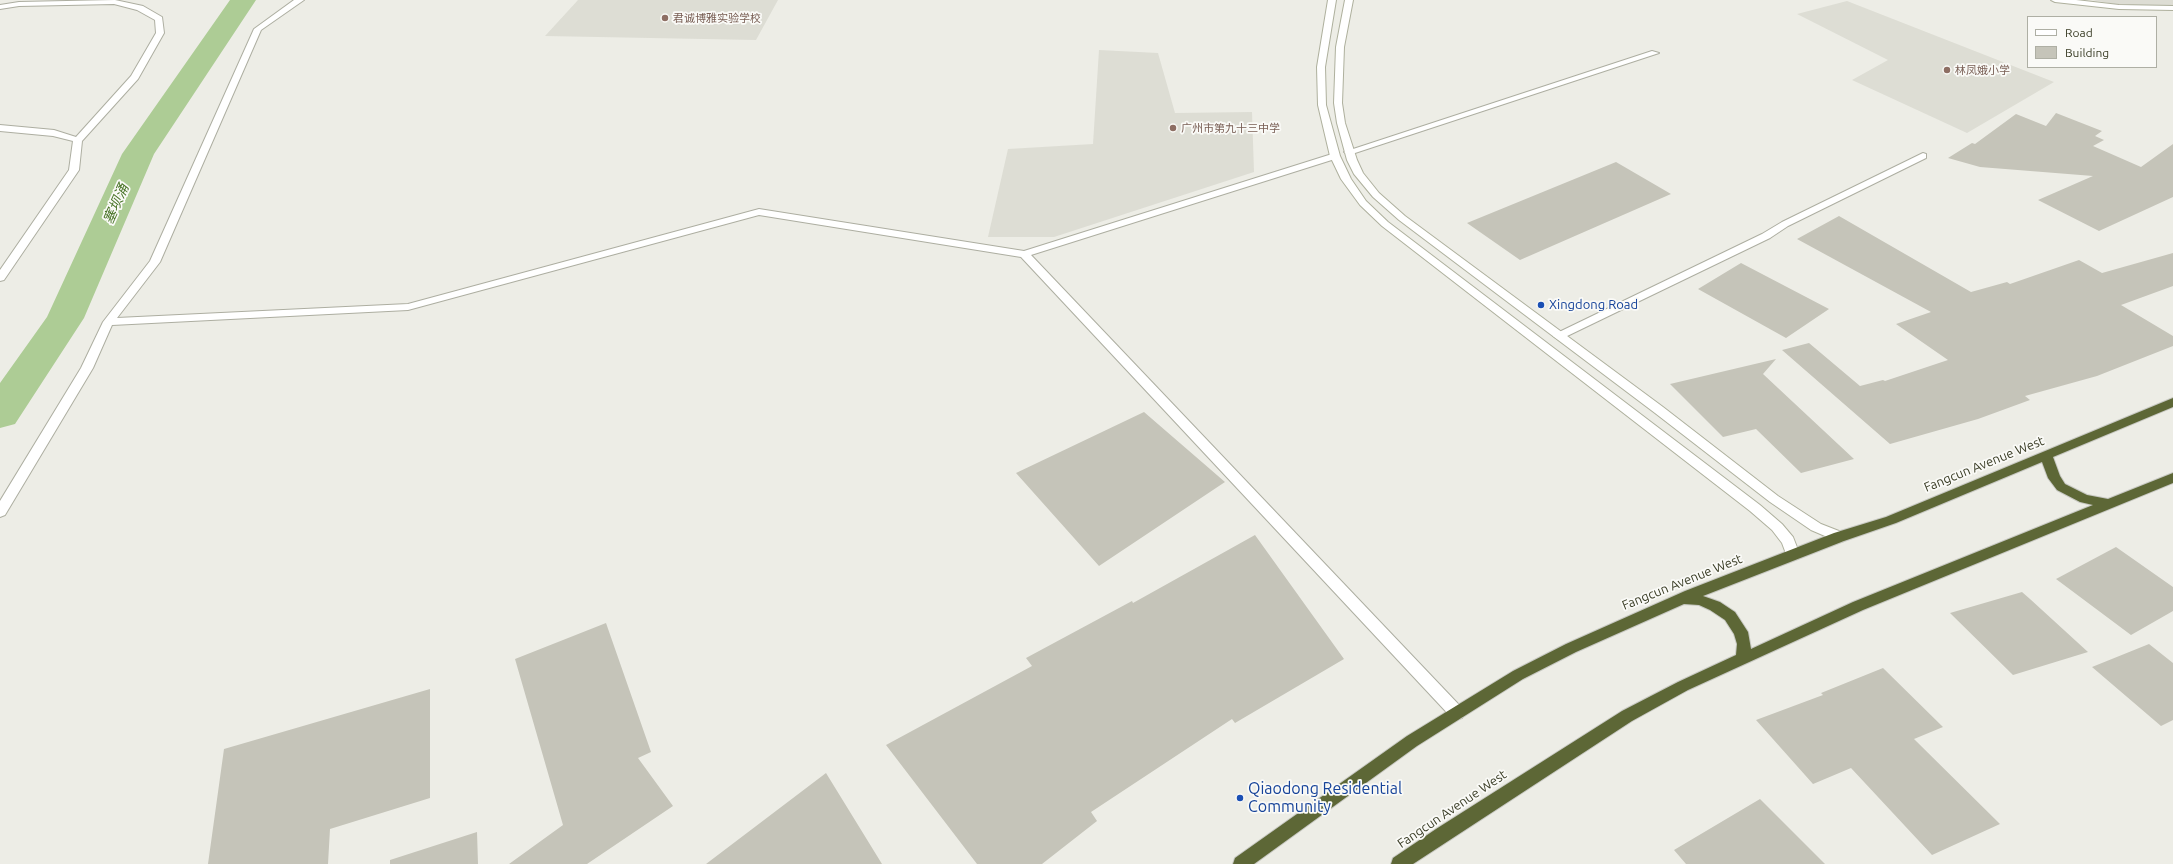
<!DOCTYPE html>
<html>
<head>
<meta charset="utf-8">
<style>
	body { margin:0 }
	#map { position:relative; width:2173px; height:864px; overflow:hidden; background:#edede6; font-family:Ubuntu,sans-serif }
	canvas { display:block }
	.legend { position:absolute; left:2027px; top:16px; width:130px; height:52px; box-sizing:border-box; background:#fafaf7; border:1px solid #aeafa4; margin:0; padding:5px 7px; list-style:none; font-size:12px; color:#3b3e27 }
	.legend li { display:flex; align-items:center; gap:8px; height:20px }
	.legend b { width:20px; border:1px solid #aeafa4 }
</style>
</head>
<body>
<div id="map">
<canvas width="2173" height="864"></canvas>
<ul class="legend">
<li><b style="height:5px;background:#fff"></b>Road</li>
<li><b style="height:11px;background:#c5c4b9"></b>Building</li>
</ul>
</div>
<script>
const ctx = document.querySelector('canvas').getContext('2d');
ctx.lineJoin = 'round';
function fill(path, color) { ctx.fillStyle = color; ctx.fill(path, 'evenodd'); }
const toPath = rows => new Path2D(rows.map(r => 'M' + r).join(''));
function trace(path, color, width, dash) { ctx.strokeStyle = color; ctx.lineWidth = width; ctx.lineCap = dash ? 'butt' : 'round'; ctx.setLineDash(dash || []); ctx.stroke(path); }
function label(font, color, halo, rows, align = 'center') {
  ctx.font = font + ' Ubuntu,"Noto Sans SC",sans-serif'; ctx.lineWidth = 3.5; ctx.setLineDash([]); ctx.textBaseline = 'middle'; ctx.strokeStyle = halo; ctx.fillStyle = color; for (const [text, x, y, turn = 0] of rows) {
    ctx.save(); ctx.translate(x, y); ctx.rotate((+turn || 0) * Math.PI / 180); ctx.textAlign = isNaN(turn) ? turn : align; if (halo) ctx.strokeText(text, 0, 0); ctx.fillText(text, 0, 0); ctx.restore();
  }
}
fill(toPath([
	[578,0,778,0,756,40,545,36],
	[2092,0,2173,0,2173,6,2120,5],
	[1847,1,2054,82,1967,133,1852,80,1888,60,1797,14],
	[1099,50,1158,53,1175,113,1252,112,1254,172,1054,237,988,237,1008,149,1093,144]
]), '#ddddd4');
fill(toPath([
	[230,0,256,0,154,154,84,318,15,424,0,428,0,383,47,317,122,154,230,0]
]), '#adcc95');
fill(toPath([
	[2056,113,2102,131,2095,136,2104,140,2093,146,2141,167,2173,144,2173,197,2099,231,2038,200,2093,176,1980,167,1948,158,1972,143,1975,144,2016,114,2046,126],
	[1616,162,1671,194,1520,260,1467,223],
	[1839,216,1971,292,2007,282,2010,284,2079,260,2102,273,2173,253,2173,286,2121,305,2173,336,2173,346,2097,376,2025,396,2030,400,1978,419,1890,444,1782,350,1809,343,1860,386,1883,380,1885,381,1948,360,1896,324,1931,312,1797,239],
	[1741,263,1829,309,1786,338,1698,289],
	[1776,359,1763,374,1854,459,1801,473,1756,429,1723,437,1670,384],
	[1144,412,1225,482,1099,566,1016,473],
	[1255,535,1344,659,1235,723,1232,719,1091,812,1097,821,1042,864,977,864,886,745,1032,666,1026,658,1132,601,1133,603],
	[2116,547,2173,587,2173,611,2131,635,2056,579],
	[2022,592,2030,599,2088,652,2013,675,1950,613],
	[606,623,651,752,638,758,673,806,587,864,509,864,563,825,515,659],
	[2149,644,2173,663,2173,720,2161,726,2092,667],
	[1883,668,1943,727,1914,739,2000,824,1932,855,1851,768,1813,784,1756,720,1823,695,1821,693],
	[430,689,430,798,330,829,328,864,208,864,224,749],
	[826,773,882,864,706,864],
	[1760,799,1825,864,1686,864,1674,850],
	[477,832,478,864,390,864,390,860]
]), '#c5c4b9');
const street = toPath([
	[115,0,143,6,162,17,164,33,138,79,82,141,79,170,4,280,0,281,0,270,69,170,73,141,53,136,0,131,0,125,54,130,76,137,131,76,156,33,155,20,137,10,114,4,19,6,0,9,0,5,19,2,115,0],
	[294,0,304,0,261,30,160,262,117,318,408,304,759,209,1024,251,1332,154,1338,154,1338,158,1031,255,1462,708,1464,713,1462,718,1457,719,1452,718,1021,257,759,215,408,310,112,325,93,368,5,515,0,517,0,501,81,368,103,322,150,261,254,29,294,0],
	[1652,51,1659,53,1352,154,1349,155,1344,152,1652,51],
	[1923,153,1926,154,1926,158,1788,226,1770,238,1563,338,1559,340,1553,336,1555,334,1762,234,1782,222,1923,153]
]);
const secondary = toPath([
	[1328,0,1336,0,1325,67,1326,105,1340,156,1351,179,1366,201,1388,222,1760,505,1782,524,1793,537,1800,555,1798,559,1788,559,1782,543,1772,530,1750,511,1382,226,1360,205,1341,179,1330,156,1318,105,1317,67,1328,0],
	[1345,0,1353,0,1344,47,1342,103,1345,123,1357,160,1363,173,1379,193,1405,216,1663,407,1778,496,1821,524,1844,533,1846,537,1844,541,1839,542,1811,530,1770,502,1655,413,1399,220,1373,197,1354,174,1347,160,1337,123,1334,103,1336,47,1345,0],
	[2051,0,2076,0,2119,5,2173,6,2173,10,2119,9,2055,2,2051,0]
]);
const highway = toPath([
	[2173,398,2173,407,2053,457,2060,476,2065,484,2087,495,2108,499,2173,473,2173,483,1863,610,1688,690,1632,721,1413,864,1391,864,1393,858,1436,829,1622,711,1678,682,1736,655,1737,644,1734,634,1725,620,1710,610,1699,605,1684,604,1576,652,1523,679,1417,746,1254,864,1233,864,1235,858,1407,736,1513,671,1566,644,1685,591,1834,533,1886,517,2173,398],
	[2042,462,2048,478,2057,490,2080,502,2093,505,1853,602,1751,649,1748,632,1735,612,1720,602,1703,596,1844,541,1896,523,2042,462]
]);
trace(street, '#adaea1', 2);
trace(secondary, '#aeb09d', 2);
trace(highway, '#c8c9c3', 2);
fill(street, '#fff');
fill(secondary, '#fff');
fill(highway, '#5d6736');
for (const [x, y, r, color] of [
	[665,18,4,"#8d6e63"],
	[1947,70,4,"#8d6e63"],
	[1173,128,4,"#8d6e63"],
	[1541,305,4,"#1a4fb4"],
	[1240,798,4,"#1a4fb4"]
]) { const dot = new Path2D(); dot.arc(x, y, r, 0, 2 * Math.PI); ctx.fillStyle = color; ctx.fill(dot); trace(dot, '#fafaf7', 1.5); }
label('11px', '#785e54', '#fafaf7', [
	["君诚博雅实验学校",673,18],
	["林凤娥小学",1955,70],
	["广州市第九十三中学",1181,128]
], 'left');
label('13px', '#164399', '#fafaf7', [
	["Xingdong Road",1549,305]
], 'left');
label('13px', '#3b3e27', '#fafaf7', [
	["Fangcun Avenue West",1984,464,-22],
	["Fangcun Avenue West",1682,582,-22],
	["Fangcun Avenue West",1452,809,-34]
]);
label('italic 14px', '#487427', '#fafaf7', [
	["塞坝涌",116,204,-66]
]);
label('16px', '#164399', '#fafaf7', [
	["Qiaodong Residential",1248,789],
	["Community",1248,807]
], 'left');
</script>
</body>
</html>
